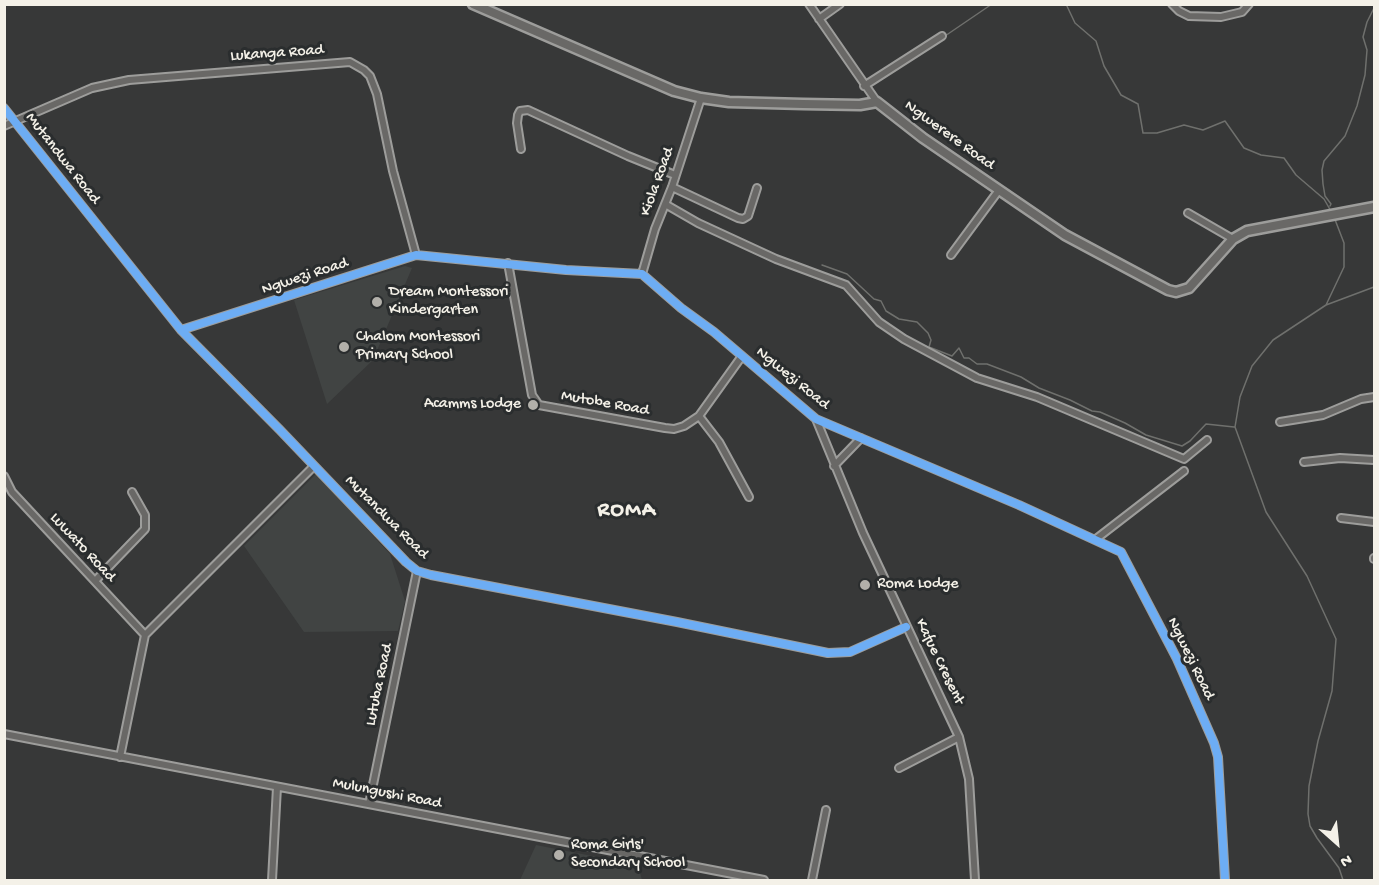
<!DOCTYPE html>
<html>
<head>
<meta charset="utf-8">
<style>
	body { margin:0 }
	#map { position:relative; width:1379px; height:885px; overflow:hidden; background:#373838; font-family:"Gochi Hand",sans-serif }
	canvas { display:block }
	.frame { position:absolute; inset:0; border:6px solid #f4f1e8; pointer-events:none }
	.north { position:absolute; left:1307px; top:813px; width:60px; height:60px; -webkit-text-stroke:4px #2a2d2e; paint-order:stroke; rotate:153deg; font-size:16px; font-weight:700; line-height:24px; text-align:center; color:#f4f1e8 }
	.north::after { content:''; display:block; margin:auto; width:21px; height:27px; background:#f4f1e8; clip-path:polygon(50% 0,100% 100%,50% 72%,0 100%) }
</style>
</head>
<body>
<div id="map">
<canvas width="1379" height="885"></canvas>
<div class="frame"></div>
<div class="north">N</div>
</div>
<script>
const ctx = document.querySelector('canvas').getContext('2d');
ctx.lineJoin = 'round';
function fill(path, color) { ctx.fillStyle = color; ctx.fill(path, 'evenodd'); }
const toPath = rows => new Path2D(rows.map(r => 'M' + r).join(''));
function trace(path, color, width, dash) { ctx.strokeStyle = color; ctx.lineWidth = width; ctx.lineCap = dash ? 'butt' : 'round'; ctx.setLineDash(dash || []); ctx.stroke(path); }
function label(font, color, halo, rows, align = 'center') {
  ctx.font = font + ' "Gochi Hand",sans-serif'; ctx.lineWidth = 6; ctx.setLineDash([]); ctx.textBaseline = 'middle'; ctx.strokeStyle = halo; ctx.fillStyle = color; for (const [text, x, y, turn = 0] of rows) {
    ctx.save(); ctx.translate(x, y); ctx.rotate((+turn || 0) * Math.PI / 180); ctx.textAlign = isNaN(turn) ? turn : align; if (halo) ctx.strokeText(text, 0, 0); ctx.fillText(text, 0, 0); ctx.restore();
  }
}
fill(toPath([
	[405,266,412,268,373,360,327,404,294,300],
	[316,474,390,554,405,601,398,631,304,632,244,546],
	[536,845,638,865,642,880,520,880]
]), '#414443');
trace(toPath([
	[1066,4,1075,23,1096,41,1104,66,1121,95,1138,104,1143,133,1157,133,1184,125,1203,130,1225,121,1244,148,1261,155,1284,158,1296,175,1324,199,1332,213],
	[945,36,992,4],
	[1330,206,1331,204,1325,196,1323,184,1322,170,1324,161,1345,136,1357,106,1365,75,1367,50,1363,37,1367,22,1374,8],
	[822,265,847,274,874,299,881,301,886,311,899,319,917,322,928,333,931,340,929,347,952,356,959,348,964,358,969,358,977,364,987,364,1021,377,1039,388,1070,400,1092,411,1100,412,1125,423,1146,435,1182,446,1190,441,1206,424,1234,427],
	[1326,305,1344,267,1344,243,1334,217],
	[1343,880,1339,868,1317,838,1310,826,1308,814,1309,786,1318,741,1332,691,1336,639,1307,576,1266,512,1235,427,1240,397,1252,366,1273,340,1326,305,1374,287]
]), '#6f706d', 1.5);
const street = toPath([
	[809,4,877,102],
	[1172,4,1179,11,1189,16,1221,17,1242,12,1249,4],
	[819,19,840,4],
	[864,86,942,36],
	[4,108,181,330,280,430,406,562,417,571,431,575,677,622,828,653,850,652,906,627],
	[4,126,92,88,129,80,350,62,364,70,370,76,377,94,393,171,416,255],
	[521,149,517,123,518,115,520,111,528,110,628,156,675,175],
	[672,187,738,218,743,219,748,216,757,188],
	[665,204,698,223,776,259,846,285,879,322,904,339,977,378,1037,397,1184,459,1207,440],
	[1188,213,1233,239],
	[951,255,999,190],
	[508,263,532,395,539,405,665,428,674,429,684,426,699,416,742,356],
	[642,274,655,229,672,187,701,98],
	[181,330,416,255,566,270,642,274,681,308,714,332,816,419,1019,505,1121,552,1177,659,1214,743,1218,757,1225,880],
	[699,416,719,442,749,497],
	[816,419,863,533,959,737,969,779,975,880],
	[1280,422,1323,415,1361,399,1374,397],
	[1304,462,1340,458,1374,460],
	[834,466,861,438],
	[4,476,12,492,145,635],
	[1341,518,1374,522],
	[1096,539,1184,471],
	[1374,558,1374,559],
	[95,581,145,529,145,515,132,492],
	[4,734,764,880],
	[120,757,145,635,314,466],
	[899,768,959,737],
	[369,804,417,571],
	[272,880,277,787],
	[812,880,826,810]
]);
const secondary = toPath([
	[473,4,674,91,701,98,729,102,803,104,860,105,877,102,923,138,1065,235,1168,290,1176,292,1189,288,1233,239,1247,231,1374,207]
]);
trace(street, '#9d9d9b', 10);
trace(secondary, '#9d9d9b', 13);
trace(street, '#696866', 6);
trace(secondary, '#696866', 8);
trace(toPath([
	[4,108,181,330,280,430,406,562,417,571,431,575,677,622,828,653,850,652,906,627],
	[181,330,416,255,566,270,642,274,681,308,714,332,816,419,1019,505,1121,552,1177,659,1214,743,1218,757,1225,880]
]), '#6dadf4', 8);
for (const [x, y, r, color] of [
	[377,302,6,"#b2b0aa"],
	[344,347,6,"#b2b0aa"],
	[533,405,6,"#b2b0aa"],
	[865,585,6,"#b2b0aa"],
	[559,855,6,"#b2b0aa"]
]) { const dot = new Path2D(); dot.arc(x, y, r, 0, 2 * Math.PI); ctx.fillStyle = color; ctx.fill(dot); trace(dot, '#2a2d2e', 2); }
label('16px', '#f4f1e8', '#2a2d2e', [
	["Lukanga Road",277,54,-4],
	["Ngwerere Road",949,136,36],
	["Mutandwa Road",62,159,52],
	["Kiola Road",658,182,-70],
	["Ngwezi Road",305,277,-18],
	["Ngwezi Road",792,379,39],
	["Mutobe Road",605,404,10],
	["Mutandwa Road",386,518,45],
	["Luwato Road",82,548,47],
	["Ngwezi Road",1190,659,64],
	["Kafue Cresent",939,662,64],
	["Lutuba Road",380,685,-78],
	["Mulungushi Road",387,794,11]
]);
label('16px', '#f4f1e8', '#2a2d2e', [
	["Dream Montessori",389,293],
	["Kindergarten",389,311],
	["Chalom Montessori",356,338],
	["Primary School",356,356],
	["Acamms Lodge",521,405,"right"],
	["Roma Lodge",877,585],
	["Roma Girls'",571,846],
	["Secondary School",571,864]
], 'left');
ctx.letterSpacing = '1.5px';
label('bold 22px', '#f4f1e8', '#2a2d2e', [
	["ROMA",627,512]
]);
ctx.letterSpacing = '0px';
</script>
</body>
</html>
